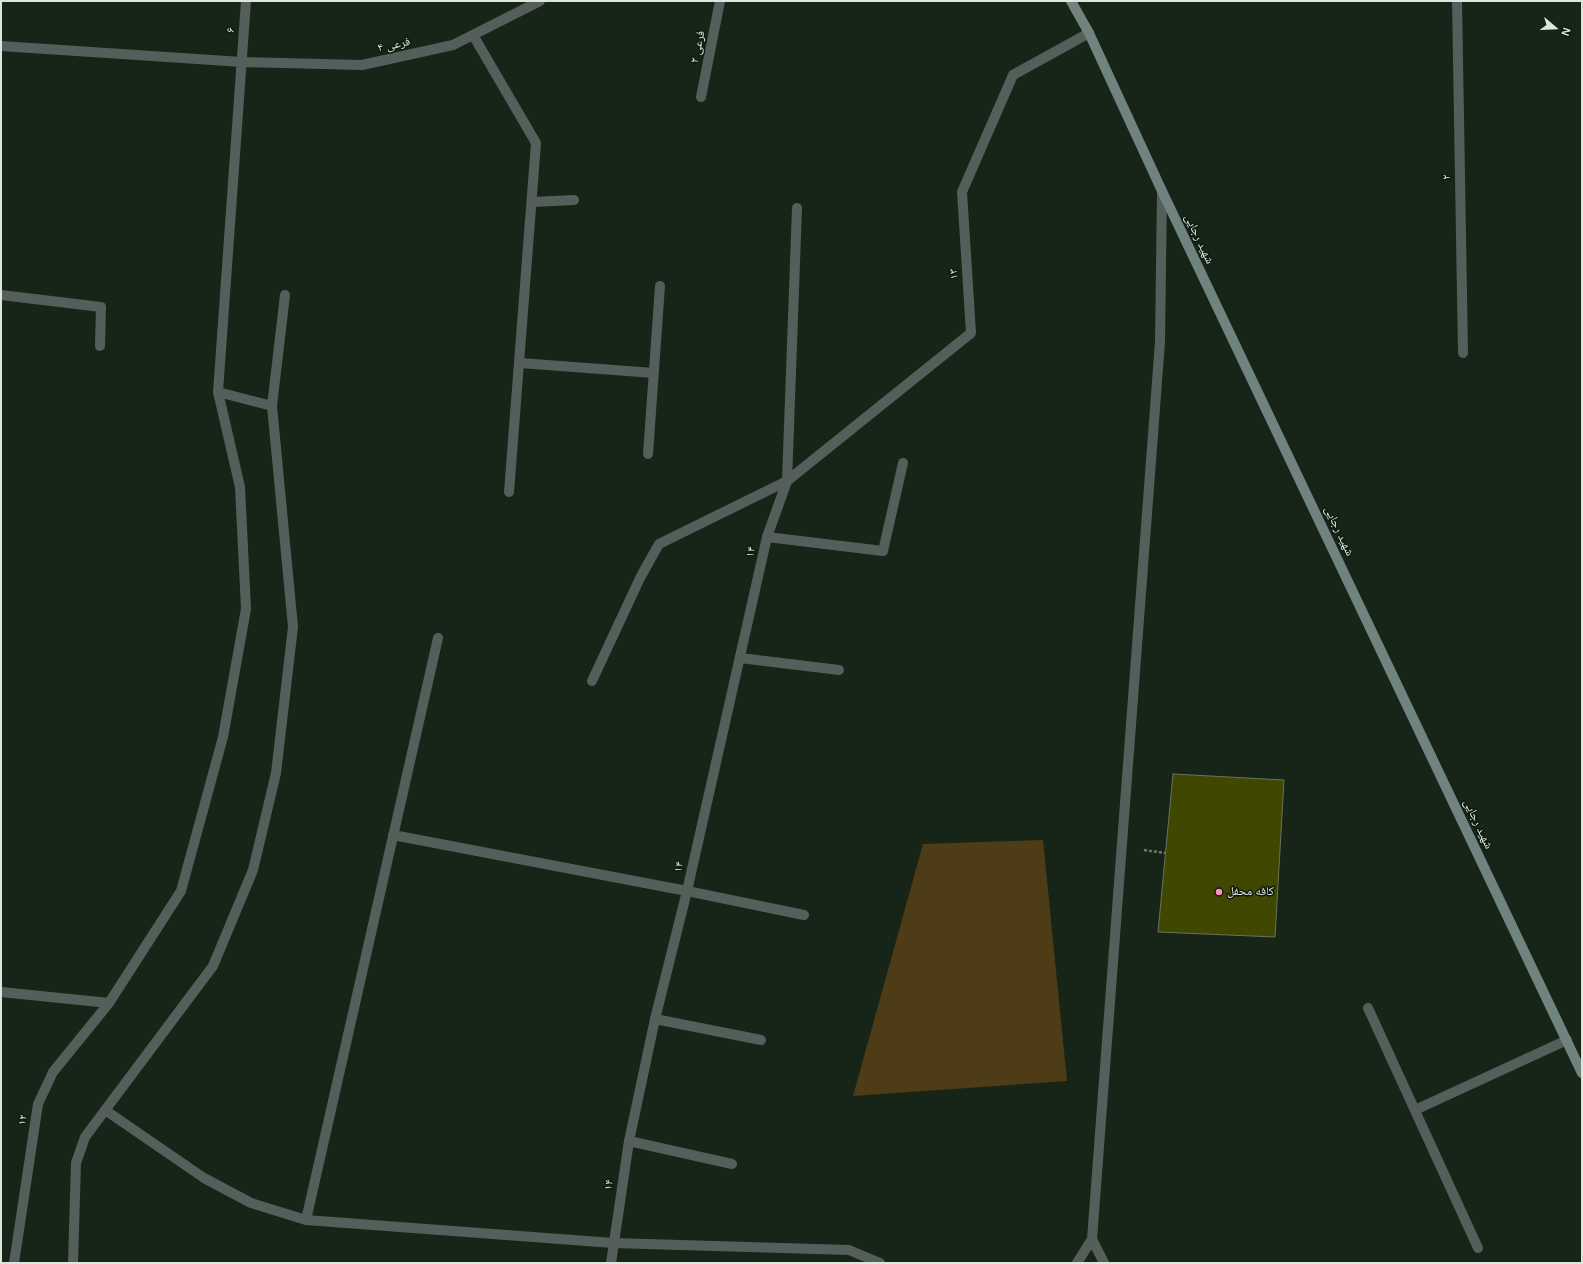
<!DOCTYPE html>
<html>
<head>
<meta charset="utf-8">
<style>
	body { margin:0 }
	#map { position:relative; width:1583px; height:1264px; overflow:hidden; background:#162518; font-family:Helvetica,sans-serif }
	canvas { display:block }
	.frame { position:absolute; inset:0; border:2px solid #dde6dd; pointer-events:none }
	.north { position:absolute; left:1535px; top:8px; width:40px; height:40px; -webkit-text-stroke:3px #0d1b0f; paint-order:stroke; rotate:109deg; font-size:11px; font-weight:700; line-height:16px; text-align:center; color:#dde6dd }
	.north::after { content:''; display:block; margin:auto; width:14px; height:18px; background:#dde6dd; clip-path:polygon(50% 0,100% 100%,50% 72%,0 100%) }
</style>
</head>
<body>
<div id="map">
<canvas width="1583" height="1264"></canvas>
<div class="frame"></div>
<div class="north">N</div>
</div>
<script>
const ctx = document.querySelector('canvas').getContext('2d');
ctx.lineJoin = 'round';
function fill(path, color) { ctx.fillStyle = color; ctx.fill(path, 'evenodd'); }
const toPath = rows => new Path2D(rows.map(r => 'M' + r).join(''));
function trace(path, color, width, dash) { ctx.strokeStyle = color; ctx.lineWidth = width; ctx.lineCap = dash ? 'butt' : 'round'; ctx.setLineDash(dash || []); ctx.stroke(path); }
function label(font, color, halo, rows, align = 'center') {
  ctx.font = font + ' Helvetica,"Noto Naskh Arabic",sans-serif'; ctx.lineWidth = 3; ctx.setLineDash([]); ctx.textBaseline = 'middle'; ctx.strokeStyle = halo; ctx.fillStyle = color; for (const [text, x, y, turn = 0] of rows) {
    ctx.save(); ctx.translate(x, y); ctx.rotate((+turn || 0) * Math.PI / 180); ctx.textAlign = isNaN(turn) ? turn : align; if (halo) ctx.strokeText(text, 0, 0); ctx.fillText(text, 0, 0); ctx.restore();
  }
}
fill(toPath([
	[1043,840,1067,1081,853,1096,923,844]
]), '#4d3c15');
const building = toPath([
	[1173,774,1284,780,1275,937,1158,932,1173,774]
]);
fill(building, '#3f4701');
trace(building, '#6d715c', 1);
trace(toPath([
	[1144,850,1165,853]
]), '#6f7b70', 2.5, [3, 2]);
trace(toPath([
	[701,97,720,1],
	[532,202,574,200],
	[1,295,101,307,100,346],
	[520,363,654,373],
	[648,454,660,286],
	[767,537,883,551,903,463],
	[740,658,839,670],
	[655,1019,761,1040],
	[629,1141,732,1164]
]), '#545f5c', 10);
trace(toPath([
	[1457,1,1463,353],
	[473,35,536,143,509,492],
	[1,46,242,62,362,65,453,45,540,1],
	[218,392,272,406],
	[592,681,640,578,659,544,787,481,971,333,962,192,1013,75,1089,33],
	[393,835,687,891,804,915],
	[1,992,109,1003],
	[1368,1008,1478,1248],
	[105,1110,204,1178,251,1203,306,1220,613,1243,849,1250,880,1263],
	[1415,1110,1567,1040],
	[306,1220,438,638],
	[14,1263,38,1104,53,1072,109,1003,181,891,223,737,246,609,240,487,218,392,246,1],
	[73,1263,76,1163,85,1137,213,966,253,870,276,773,293,627,272,406,285,295],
	[611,1263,629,1141,655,1019,687,891,767,537,787,481,797,208]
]), '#545f5c', 10);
trace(toPath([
	[1092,1239,1104,1263],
	[1077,1263,1092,1239,1160,342,1162,191]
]), '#545f5c', 10);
trace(toPath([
	[1071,1,1089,33,1162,191,1582,1073]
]), '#71837e', 10);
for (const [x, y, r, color] of [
	[1219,892,4,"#fd8ec0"]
]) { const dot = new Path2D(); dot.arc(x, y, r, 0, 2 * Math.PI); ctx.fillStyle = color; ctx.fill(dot); trace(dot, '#0d1b0f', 1.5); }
label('12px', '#dde6dd', '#0d1b0f', [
	["۶",231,30,-86],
	["فرعی ۴",394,45,-12],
	["فرعی ۲",698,47,-78],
	["۲",1447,177,-91],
	["شهید رجایی",1199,239,65],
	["۱۳",954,274,-94],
	["شهید رجایی",1339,531,65],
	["۱۴",751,552,-77],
	["شهید رجایی",1478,824,65],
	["۱۴",679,867,-77],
	["۱۲",23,1120,-81],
	["۱۴",609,1185,-81]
]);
label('12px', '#dde6dd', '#0d1b0f', [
	["کافه محفل",1227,892]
], 'left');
</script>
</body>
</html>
